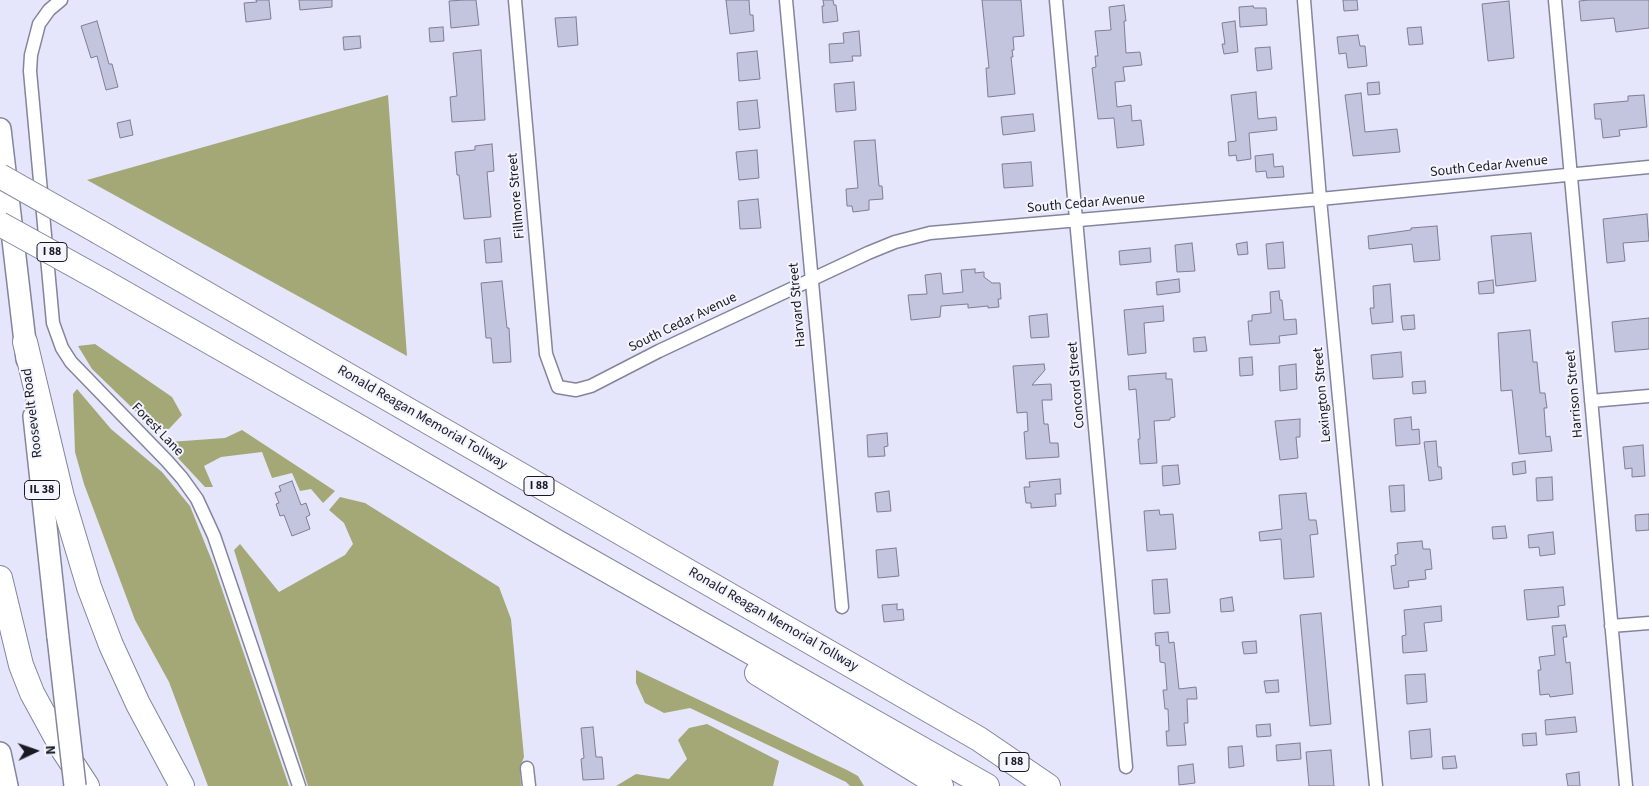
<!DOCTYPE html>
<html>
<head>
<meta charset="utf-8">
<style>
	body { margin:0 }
	#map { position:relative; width:1649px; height:786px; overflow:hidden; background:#e5e6fb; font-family:"Source Sans 3",sans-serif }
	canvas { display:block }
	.north { position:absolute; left:10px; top:726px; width:50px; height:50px; -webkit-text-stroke:4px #f4f4ff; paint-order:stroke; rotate:87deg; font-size:14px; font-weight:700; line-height:20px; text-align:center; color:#191922 }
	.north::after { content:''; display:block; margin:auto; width:18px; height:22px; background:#191922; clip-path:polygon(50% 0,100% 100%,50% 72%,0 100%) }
</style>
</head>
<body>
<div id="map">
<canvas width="1649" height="786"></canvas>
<div class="north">N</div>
</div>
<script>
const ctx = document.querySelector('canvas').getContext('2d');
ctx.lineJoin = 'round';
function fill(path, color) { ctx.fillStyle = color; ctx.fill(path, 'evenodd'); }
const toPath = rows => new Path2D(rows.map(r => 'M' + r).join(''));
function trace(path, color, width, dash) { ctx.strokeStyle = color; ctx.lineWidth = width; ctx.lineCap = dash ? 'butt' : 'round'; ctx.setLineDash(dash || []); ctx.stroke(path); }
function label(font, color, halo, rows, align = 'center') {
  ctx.font = font + ' "Source Sans 3",sans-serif'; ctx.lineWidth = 4; ctx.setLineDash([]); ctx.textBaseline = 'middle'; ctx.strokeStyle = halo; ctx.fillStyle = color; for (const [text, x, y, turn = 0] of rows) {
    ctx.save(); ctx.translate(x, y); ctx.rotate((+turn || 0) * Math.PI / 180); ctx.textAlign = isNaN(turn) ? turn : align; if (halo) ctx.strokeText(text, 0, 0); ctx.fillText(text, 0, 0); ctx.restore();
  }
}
fill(toPath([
	[388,95,407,356,87,180],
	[95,344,172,397,182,415,169,429,154,429,92,369,78,346],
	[77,389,111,429,162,472,190,506,214,566,289,786,208,786,169,682,135,620,84,484,75,452,73,394],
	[242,430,335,491,323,503,311,489,300,491,292,473,272,478,262,452,221,457,204,466,213,487,205,487,177,457,169,442,225,438],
	[340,497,365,503,499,587,511,619,524,757,520,767,521,786,308,786,234,550,240,544,279,592,345,555,353,544,344,523,329,510],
	[636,670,847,770,858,776,864,786,850,786,846,782,690,708,664,713,645,703,636,683],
	[707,724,779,761,773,786,616,786,636,774,669,779,687,759,678,740,689,728]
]), '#a4a877');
const building = toPath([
	[256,0,269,0,271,19,246,22,244,3,257,2,256,0],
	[299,0,332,0,332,7,300,10,299,0],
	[464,0,476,0,479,25,451,28,449,1,464,0],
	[726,0,749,0,750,15,753,15,754,31,730,34,726,0],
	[823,0,833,0,834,5,836,5,838,21,823,23,822,6,824,6,823,0],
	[982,0,1021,0,1024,36,1013,37,1014,50,1012,50,1013,57,1011,57,1015,94,988,97,986,68,989,68,982,0],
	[1343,0,1357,0,1358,10,1344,11,1343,0],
	[1589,0,1649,0,1649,28,1616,32,1614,18,1581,21,1579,1,1589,0],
	[1509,1,1514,58,1488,61,1482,4,1509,1],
	[1124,5,1126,21,1124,21,1126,53,1140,52,1142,65,1123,67,1125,81,1115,82,1117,107,1131,105,1132,121,1141,120,1144,145,1117,148,1114,118,1098,119,1092,68,1096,67,1095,56,1098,56,1095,31,1111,30,1109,7,1124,5],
	[1253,6,1254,8,1266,8,1267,25,1240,27,1239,7,1253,6],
	[576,17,578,45,558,47,555,18,576,17],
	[97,21,109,64,112,64,118,87,106,90,97,56,91,58,81,26,97,21],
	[1235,21,1238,52,1224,54,1222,44,1225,44,1222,23,1235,21],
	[443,27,444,41,430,42,429,28,443,27],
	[1421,27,1423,44,1409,45,1407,28,1421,27],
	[859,31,861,56,852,56,853,61,830,63,829,44,844,43,843,33,859,31],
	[1358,35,1360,46,1365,46,1367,66,1348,68,1346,53,1339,54,1337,37,1358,35],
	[360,36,361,48,344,50,343,37,360,36],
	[1270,47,1272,69,1257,71,1255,48,1270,47],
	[481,50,485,120,452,122,450,97,457,96,453,53,481,50],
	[757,51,760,79,739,81,737,53,757,51],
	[854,82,856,110,836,112,834,84,854,82],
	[1379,82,1380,94,1368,95,1367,83,1379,82],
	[1256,92,1258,119,1276,117,1277,130,1249,133,1251,159,1237,161,1236,155,1229,156,1228,142,1236,141,1231,95,1256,92],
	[1361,93,1365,132,1397,129,1400,152,1353,156,1345,95,1361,93],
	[1644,95,1647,127,1619,130,1620,136,1603,138,1601,119,1595,119,1594,104,1628,101,1628,96,1644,95],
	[757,100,760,128,739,130,737,102,757,100],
	[1033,114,1035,131,1003,135,1001,117,1033,114],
	[130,120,133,135,120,138,117,123,130,120],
	[875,140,879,186,882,186,883,199,869,200,869,210,853,212,852,206,847,206,846,189,858,188,854,141,875,140],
	[492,144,494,171,487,172,491,217,464,219,459,175,457,175,455,152,475,150,475,146,492,144],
	[757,150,759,178,739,180,736,152,757,150],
	[1273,154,1274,167,1283,166,1284,177,1267,178,1266,171,1256,172,1255,156,1273,154],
	[1031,162,1033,186,1004,188,1002,164,1031,162],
	[758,199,761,228,740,229,738,201,758,199],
	[1647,214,1649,241,1623,243,1625,261,1607,263,1603,219,1647,214],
	[1437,226,1440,260,1414,262,1412,244,1369,249,1368,236,1411,230,1411,228,1437,226],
	[1531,233,1536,281,1496,286,1491,236,1531,233],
	[500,238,502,262,486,263,484,240,500,238],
	[1247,242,1248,254,1238,255,1236,244,1247,242],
	[1283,242,1285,268,1268,269,1266,244,1283,242],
	[1192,243,1195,271,1177,272,1175,245,1192,243],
	[1150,248,1151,262,1120,265,1119,251,1150,248],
	[975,269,975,273,984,272,984,277,992,283,1000,283,1001,299,998,299,999,307,988,308,988,306,968,308,968,304,941,306,940,317,911,320,908,295,927,294,925,275,941,273,943,294,963,292,961,270,975,269],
	[1179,279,1180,292,1157,295,1156,282,1179,279],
	[1493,280,1494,293,1479,294,1478,282,1493,280],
	[502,281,507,328,509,328,511,362,493,363,491,338,486,338,481,283,502,281],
	[1390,284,1393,322,1372,324,1370,308,1374,308,1373,286,1390,284],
	[1279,291,1280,300,1282,300,1284,320,1296,319,1297,334,1279,336,1280,343,1250,345,1248,321,1252,321,1252,315,1271,313,1270,292,1279,291],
	[1163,306,1164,321,1144,323,1146,353,1128,355,1124,310,1163,306],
	[1047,314,1049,337,1031,338,1029,316,1047,314],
	[1414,315,1415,329,1403,330,1401,316,1414,315],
	[1649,318,1649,349,1615,352,1612,322,1649,318],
	[1530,330,1533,362,1537,362,1540,393,1545,393,1547,408,1544,408,1546,437,1550,436,1552,451,1519,454,1512,390,1501,391,1498,333,1530,330],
	[1205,337,1207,351,1194,352,1193,338,1205,337],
	[1401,352,1403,377,1373,379,1371,355,1401,352],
	[1252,357,1253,375,1240,376,1239,358,1252,357],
	[1044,364,1045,370,1032,385,1051,384,1052,400,1042,400,1044,424,1048,424,1050,443,1058,443,1059,457,1026,459,1024,432,1028,431,1027,412,1017,413,1013,366,1044,364],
	[1296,364,1297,389,1280,391,1279,366,1296,364],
	[1166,373,1166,379,1172,379,1175,417,1170,418,1170,420,1154,421,1157,463,1140,464,1138,439,1140,439,1136,389,1129,390,1128,376,1166,373],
	[1425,381,1426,393,1413,394,1412,382,1425,381],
	[1411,417,1412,430,1419,429,1420,444,1396,446,1394,419,1411,417],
	[1300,419,1300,437,1296,437,1298,458,1280,460,1275,421,1300,419],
	[887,433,888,446,884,447,885,456,868,457,867,435,887,433],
	[1436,441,1438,467,1441,467,1442,479,1429,481,1424,442,1436,441],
	[1643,445,1645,476,1632,477,1632,468,1625,469,1623,447,1643,445],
	[1525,461,1526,473,1513,475,1512,463,1525,461],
	[1178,465,1180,484,1163,486,1162,466,1178,465],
	[1552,477,1553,500,1537,501,1536,478,1552,477],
	[1060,479,1061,494,1055,494,1056,506,1031,508,1031,503,1026,503,1024,487,1030,487,1029,482,1060,479],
	[292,481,301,505,306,503,310,515,306,517,310,529,292,536,284,515,280,516,276,504,279,503,275,493,281,491,279,486,292,481],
	[1404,485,1405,511,1391,512,1389,486,1404,485],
	[889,491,891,511,877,512,875,493,889,491],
	[1306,493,1309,520,1316,520,1318,534,1310,535,1314,577,1284,579,1281,539,1260,541,1259,532,1282,529,1279,495,1306,493],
	[1159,510,1160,515,1173,514,1176,549,1147,551,1144,511,1159,510],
	[1649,514,1649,530,1636,531,1635,515,1649,514],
	[1505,526,1507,538,1493,539,1492,527,1505,526],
	[1553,532,1555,554,1540,556,1539,547,1529,548,1528,535,1553,532],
	[1422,541,1423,549,1430,549,1432,569,1425,570,1426,579,1408,581,1409,587,1394,589,1391,566,1396,565,1395,555,1398,554,1397,543,1422,541],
	[896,548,899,576,878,578,876,550,896,548],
	[1167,579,1170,613,1154,614,1152,580,1167,579],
	[1563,587,1565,605,1558,606,1559,617,1527,620,1524,590,1563,587],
	[1232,597,1234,611,1221,612,1220,599,1232,597],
	[897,604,897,610,903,609,904,620,884,622,882,605,897,604],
	[1441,606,1442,621,1424,623,1427,651,1403,653,1402,636,1406,635,1404,610,1441,606],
	[1321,613,1331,724,1310,726,1300,615,1321,613],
	[1565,625,1567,637,1563,637,1566,663,1570,662,1573,694,1550,697,1549,694,1540,695,1538,670,1541,670,1539,657,1555,655,1552,626,1565,625],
	[1168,632,1169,643,1174,642,1179,689,1196,687,1197,699,1187,699,1188,723,1184,723,1186,745,1167,746,1166,731,1169,731,1168,709,1165,709,1163,690,1167,690,1165,663,1160,662,1159,645,1156,646,1155,633,1168,632],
	[1256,641,1257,653,1244,654,1242,642,1256,641],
	[1425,674,1427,702,1407,704,1405,675,1425,674],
	[1278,680,1279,692,1266,693,1264,681,1278,680],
	[1575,717,1577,732,1546,735,1545,720,1575,717],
	[1270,724,1271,736,1257,737,1256,725,1270,724],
	[593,727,596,757,602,757,604,779,583,780,581,759,584,758,581,728,593,727],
	[1430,729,1432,757,1411,759,1409,731,1430,729],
	[1536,733,1537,745,1523,746,1522,734,1536,733],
	[1300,743,1301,759,1277,761,1276,745,1300,743],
	[1242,746,1244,766,1229,768,1228,747,1242,746],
	[1331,750,1334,786,1309,786,1306,752,1331,750],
	[1455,756,1457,768,1443,769,1442,757,1455,756],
	[1193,764,1195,783,1179,785,1178,766,1193,764],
	[1579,772,1580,786,1568,786,1566,774,1579,772]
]);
fill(building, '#c3c4dd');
trace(building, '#7e7f96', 1);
const minor = toPath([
	[61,0,49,10,39,24,31,55,30,71,53,323,62,348,71,362,167,461,182,478,197,499,214,536,299,786],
	[515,0,546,354,558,387,576,390,591,386,659,351,868,253,895,242,930,233,1320,199,1649,167],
	[786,0,842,607],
	[1056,0,1126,767],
	[1304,0,1320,199,1376,786],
	[1555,0,1626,786],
	[1591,401,1649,396],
	[1611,626,1649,623],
	[527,768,529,786]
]);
const trunk = toPath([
	[0,129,27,359],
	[34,416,58,637],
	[0,753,7,786]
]);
const motorway = toPath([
	[99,232,979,739,1048,786],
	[103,281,354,424,557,542,987,786],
	[25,342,62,497,89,587,111,645,138,704,182,786],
	[0,578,21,665,32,693,62,748,87,786],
	[757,673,941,786]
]);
trace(minor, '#84859c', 15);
trace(trunk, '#84859c', 24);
trace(motorway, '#84859c', 26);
trace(minor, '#fff', 12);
trace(trunk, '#fff', 21);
trace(motorway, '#fff', 24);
const trunkBridge = toPath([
	[58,637,75,786]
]);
const motorwayBridge = toPath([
	[0,176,99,232],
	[0,224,103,281]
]);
trace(trunkBridge, '#84859c', 24, []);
trace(motorwayBridge, '#84859c', 26, []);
trace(trunkBridge, '#fff', 21);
trace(motorwayBridge, '#fff', 24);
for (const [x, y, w] of [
	[52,252,30],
	[539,486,30],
	[42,490,35],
	[1014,762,30]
]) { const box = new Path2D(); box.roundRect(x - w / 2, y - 9.5, w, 19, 4); ctx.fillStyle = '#f4f4ff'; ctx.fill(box); trace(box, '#191922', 1); }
label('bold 12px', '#191922', null, [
	["I 88",52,252],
	["I 88",539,486],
	["IL 38",42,490],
	["I 88",1014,762]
]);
label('14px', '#191922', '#f4f4ff', [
	["South Cedar Avenue",1489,167,-6],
	["Fillmore Street",517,196,-95],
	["South Cedar Avenue",1086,204,-5],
	["Harvard Street",798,305,-95],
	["South Cedar Avenue",683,323,-26],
	["Concord Street",1077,385,-95],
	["Harrison Street",1575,394,-95],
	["Lexington Street",1323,395,-95],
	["Roosevelt Road",33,413,-97],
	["Ronald Reagan Memorial Tollway",422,418,30],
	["Forest Lane",157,430,46],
	["Ronald Reagan Memorial Tollway",773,620,30]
]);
</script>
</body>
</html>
